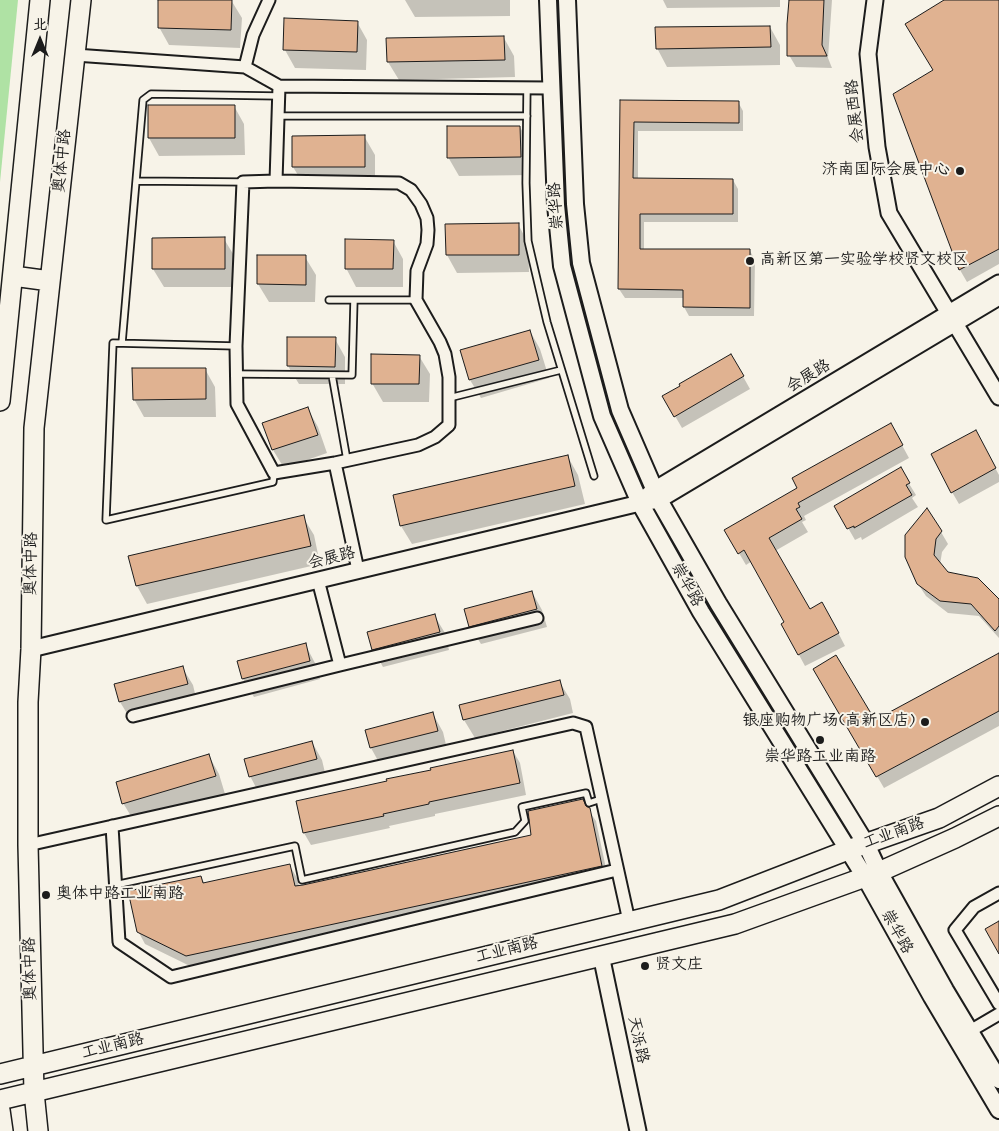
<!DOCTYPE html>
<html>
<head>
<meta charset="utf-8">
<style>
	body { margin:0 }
	#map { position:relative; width:999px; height:1131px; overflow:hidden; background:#f7f3e8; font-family:Mynerve,"LXGW WenKai TC",sans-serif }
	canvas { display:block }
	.north { position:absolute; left:15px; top:15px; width:50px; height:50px; -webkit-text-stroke:4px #f7f3e8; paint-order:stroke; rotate:0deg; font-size:14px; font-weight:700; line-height:20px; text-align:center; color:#1c1c1c }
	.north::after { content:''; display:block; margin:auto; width:18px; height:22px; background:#1c1c1c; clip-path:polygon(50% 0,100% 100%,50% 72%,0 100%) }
</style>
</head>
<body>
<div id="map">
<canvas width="999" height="1131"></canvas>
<div class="north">北</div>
</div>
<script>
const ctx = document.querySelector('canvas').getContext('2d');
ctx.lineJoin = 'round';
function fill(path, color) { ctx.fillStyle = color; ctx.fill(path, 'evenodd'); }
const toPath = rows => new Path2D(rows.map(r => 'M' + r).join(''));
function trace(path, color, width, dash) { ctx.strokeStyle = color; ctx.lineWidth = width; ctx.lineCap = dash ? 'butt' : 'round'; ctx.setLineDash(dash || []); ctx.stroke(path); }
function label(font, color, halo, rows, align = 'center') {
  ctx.font = font + ' Mynerve,"LXGW WenKai TC",sans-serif'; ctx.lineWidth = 4; ctx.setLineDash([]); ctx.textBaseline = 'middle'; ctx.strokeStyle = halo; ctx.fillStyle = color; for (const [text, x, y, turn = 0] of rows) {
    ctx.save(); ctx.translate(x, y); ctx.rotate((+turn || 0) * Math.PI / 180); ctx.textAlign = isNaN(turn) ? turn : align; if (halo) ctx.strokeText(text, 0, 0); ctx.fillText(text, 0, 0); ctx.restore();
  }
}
fill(toPath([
	[0,0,18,0,0,182]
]), '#afe2a4');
fill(toPath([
	[160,0,231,0,242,18,240,48,169,45,159,27],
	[405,0,510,0,510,16,415,17],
	[663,0,780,0,780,7,667,8],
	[790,0,832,0,828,58,832,68,796,67,789,55],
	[946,0,999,0,999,264,967,282,960,270,894,94,934,71],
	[357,22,367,40,366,70,295,68,285,50],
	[770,27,780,45,780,65,667,67,657,48],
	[504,38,514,56,515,77,399,80,388,62,388,40],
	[621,102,738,102,743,111,743,131,638,131,638,180,733,180,738,189,738,222,644,222,644,250,750,251,755,260,754,316,689,316,684,307,684,298,625,298,619,289],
	[234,106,244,124,245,155,159,156,149,138],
	[520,127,530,145,530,175,459,176,448,157],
	[364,136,375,155,375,184,304,185,293,167],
	[518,224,528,243,529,272,457,273,447,255],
	[153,239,224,239,235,257,235,287,164,287,153,269],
	[393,241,403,259,403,287,356,287,346,268],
	[305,257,316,275,315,302,269,302,258,284],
	[530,331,540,349,549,378,481,398,470,380,462,351],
	[335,339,345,357,345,384,299,384,288,366],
	[731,355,750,389,682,428,664,397],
	[419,356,430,374,429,402,383,402,372,383],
	[205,369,215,387,216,417,144,417,134,399],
	[308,409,318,427,327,453,284,468,273,450,264,423],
	[891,425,909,458,804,516,806,520,802,522,808,532,775,551,809,610,829,615,845,646,805,666,799,655,786,623,752,561,746,565,726,531,799,489],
	[982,444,999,475,999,482,959,504,952,492],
	[568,457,578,475,585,504,412,544,401,526],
	[900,469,916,495,912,498,918,507,862,540,861,537,855,540,836,507],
	[303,517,314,535,320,564,147,604,137,586],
	[941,532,948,544,942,552,940,565,947,573,999,601,999,638,979,616,948,613,926,596,918,584,906,557],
	[532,592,542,610,547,627,481,644,470,626],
	[434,615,445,633,449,650,383,667,373,649],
	[305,644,315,663,320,679,254,697,243,679,239,662],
	[999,654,999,726,884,788,814,669,875,722],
	[182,667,193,685,197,702,131,720,120,702,116,685],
	[559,681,570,699,573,713,475,738,464,720,461,705],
	[433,714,443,732,447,749,381,766,371,748,366,731],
	[312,742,322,760,326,777,260,795,250,776],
	[513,751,520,763,526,795,435,814,435,816,389,826,390,828,311,845,304,833,298,802,388,782],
	[209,756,219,774,225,794,134,821,123,803],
	[587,808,596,821,608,878,194,968,145,944,138,931,201,877,205,884,290,866,297,878,299,886,532,836]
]), '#0003');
const building = toPath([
	[158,0,232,0,231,30,158,28,158,0],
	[789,0,824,0,822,45,827,56,787,56,787,24,789,0],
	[944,0,999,0,999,249,959,270,893,94,933,70,905,24,944,0],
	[284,18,358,21,357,52,283,50,284,18],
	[770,26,771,47,656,49,655,27,770,26],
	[504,36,505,60,387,62,386,38,504,36],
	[620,100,739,101,739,123,634,122,633,178,733,179,733,214,640,214,640,249,750,249,750,308,683,307,683,290,618,289,620,100],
	[148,105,235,105,235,138,148,138,148,105],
	[447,126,520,126,521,157,447,158,447,126],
	[365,135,365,167,292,167,292,136,365,135],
	[519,223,519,255,446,255,445,224,519,223],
	[225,237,225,269,152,269,152,238,225,237],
	[345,239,394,240,393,269,345,269,345,239],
	[257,255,306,255,306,285,257,284,257,255],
	[530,330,539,360,469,380,460,350,530,330],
	[287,337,336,337,335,367,287,366,287,337],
	[371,354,420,355,419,384,371,384,371,354],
	[731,354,744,376,674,417,662,396,680,386,679,384,731,354],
	[132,368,206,368,206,399,133,400,132,368],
	[308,407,318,435,272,450,262,423,308,407],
	[891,423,903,445,798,503,800,507,796,509,802,519,769,538,810,609,822,602,839,633,798,655,781,624,784,622,744,550,738,554,724,530,797,488,792,478,891,423],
	[976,430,996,468,951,493,931,454,976,430],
	[568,455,575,486,400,526,393,495,568,455],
	[901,467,910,483,906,485,912,495,854,528,854,526,847,529,834,506,901,467],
	[927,508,942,531,936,539,934,555,948,572,978,578,999,599,999,626,995,631,971,604,940,601,917,584,905,557,905,535,927,508],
	[304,515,311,546,136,586,128,556,304,515],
	[532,591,537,609,469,627,464,609,532,591],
	[435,614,440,632,372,650,367,632,435,614],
	[306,643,310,661,242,679,237,661,306,643],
	[999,653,999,711,876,777,813,669,836,655,875,720,999,653],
	[183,666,188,684,119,702,114,684,183,666],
	[560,680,564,695,463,720,459,705,560,680],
	[433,712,438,731,370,748,365,730,433,712],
	[312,741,317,759,249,777,244,759,312,741],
	[513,750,520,783,429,802,429,804,383,814,384,816,303,833,296,801,387,781,386,779,431,770,430,768,513,750],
	[209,754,216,776,122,804,116,782,209,754],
	[583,799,586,806,590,808,602,866,186,956,137,932,128,891,201,876,203,883,290,864,295,886,303,885,531,835,528,811,583,799],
	[999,921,999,954,985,929,999,921]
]);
fill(building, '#e0b291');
trace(building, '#1c1c1c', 1);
const service = toPath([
	[527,88,526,183,528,241,547,322,594,476],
	[278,116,527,116],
	[137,181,243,182],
	[329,300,416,300],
	[122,343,143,100,151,94,278,96],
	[236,346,113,343,106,520,273,482,274,473],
	[237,374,352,375,354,300],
	[332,375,347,460],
	[449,398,561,370],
	[115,885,295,846,302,880,515,832,525,821,522,807,586,793,589,803,601,799]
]);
const minor = toPath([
	[75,55,245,67,279,86,550,88],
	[245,67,253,35,269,0],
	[276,181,399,183,411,190,421,204,427,218,428,230,427,244,417,271,416,300,440,342,445,354,449,377,449,425,435,437,418,445,335,463,274,473,237,404,236,346,243,182,276,181,279,86],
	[335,463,358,570],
	[340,665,537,618],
	[133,716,340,665,318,580],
	[112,826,119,942,171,977,617,870],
	[28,845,573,723,586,727,629,921],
	[999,893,974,907,955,930,999,1004],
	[970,1031,999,1014]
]);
const tertiary = toPath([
	[875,0,868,54,877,147,889,213,999,397],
	[646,497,654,490,999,283],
	[31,649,640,503,659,500,999,297],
	[601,955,638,1131]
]);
const secondary = toPath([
	[548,0,556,205,562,266,602,416,640,503,701,612,865,877,932,997,999,1110],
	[567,0,575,204,581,263,620,410,659,500,718,603,866,844,879,872,945,990,999,1080]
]);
const primary = toPath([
	[13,276,50,281],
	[0,401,40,0],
	[0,1074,719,900,848,850,939,818,999,786],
	[0,1100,735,924,879,872,955,838,999,816],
	[0,1110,3,1131],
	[38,1131,34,1092,28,845,28,702,31,649,34,428,81,0]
]);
trace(service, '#1c1c1c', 9);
trace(minor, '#1c1c1c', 15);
trace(tertiary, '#1c1c1c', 19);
trace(secondary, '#1c1c1c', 20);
trace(primary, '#1c1c1c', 22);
trace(service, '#f7f3e8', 5.5);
trace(minor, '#f7f3e8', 11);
trace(tertiary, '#f7f3e8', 15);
trace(secondary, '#f7f3e8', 16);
trace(primary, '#f7f3e8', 19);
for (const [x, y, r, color] of [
	[960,171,5,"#1c1c1c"],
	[750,261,5,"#1c1c1c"],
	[925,722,5,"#1c1c1c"],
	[820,740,5,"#1c1c1c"],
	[46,895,5,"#1c1c1c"],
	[645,966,5,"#1c1c1c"]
]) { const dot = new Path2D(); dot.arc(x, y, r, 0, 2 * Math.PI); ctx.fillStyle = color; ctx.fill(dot); trace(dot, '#f7f3e8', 2); }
label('16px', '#1c1c1c', '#f7f3e8', [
	["会展西路",856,111,-96],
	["奥体中路",63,161,-84],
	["崇华路",557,206,-94],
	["会展路",809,377,-31],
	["会展路",332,559,-14],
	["奥体中路",32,564,-89],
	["崇华路",686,585,61],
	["工业南路",894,834,-20],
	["崇华路",896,932,61],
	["工业南路",507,951,-14],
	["奥体中路",31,969,-91],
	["天泺路",637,1040,78],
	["工业南路",113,1047,-14]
]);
label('16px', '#1c1c1c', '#f7f3e8', [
	["济南国际会展中心",950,171,"right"],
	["高新区第一实验学校贤文校区",760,261],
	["银座购物广场(高新区店)",915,722,"right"],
	["崇华路工业南路",820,758,"center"],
	["奥体中路工业南路",56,895],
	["贤文庄",655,966]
], 'left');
</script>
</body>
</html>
